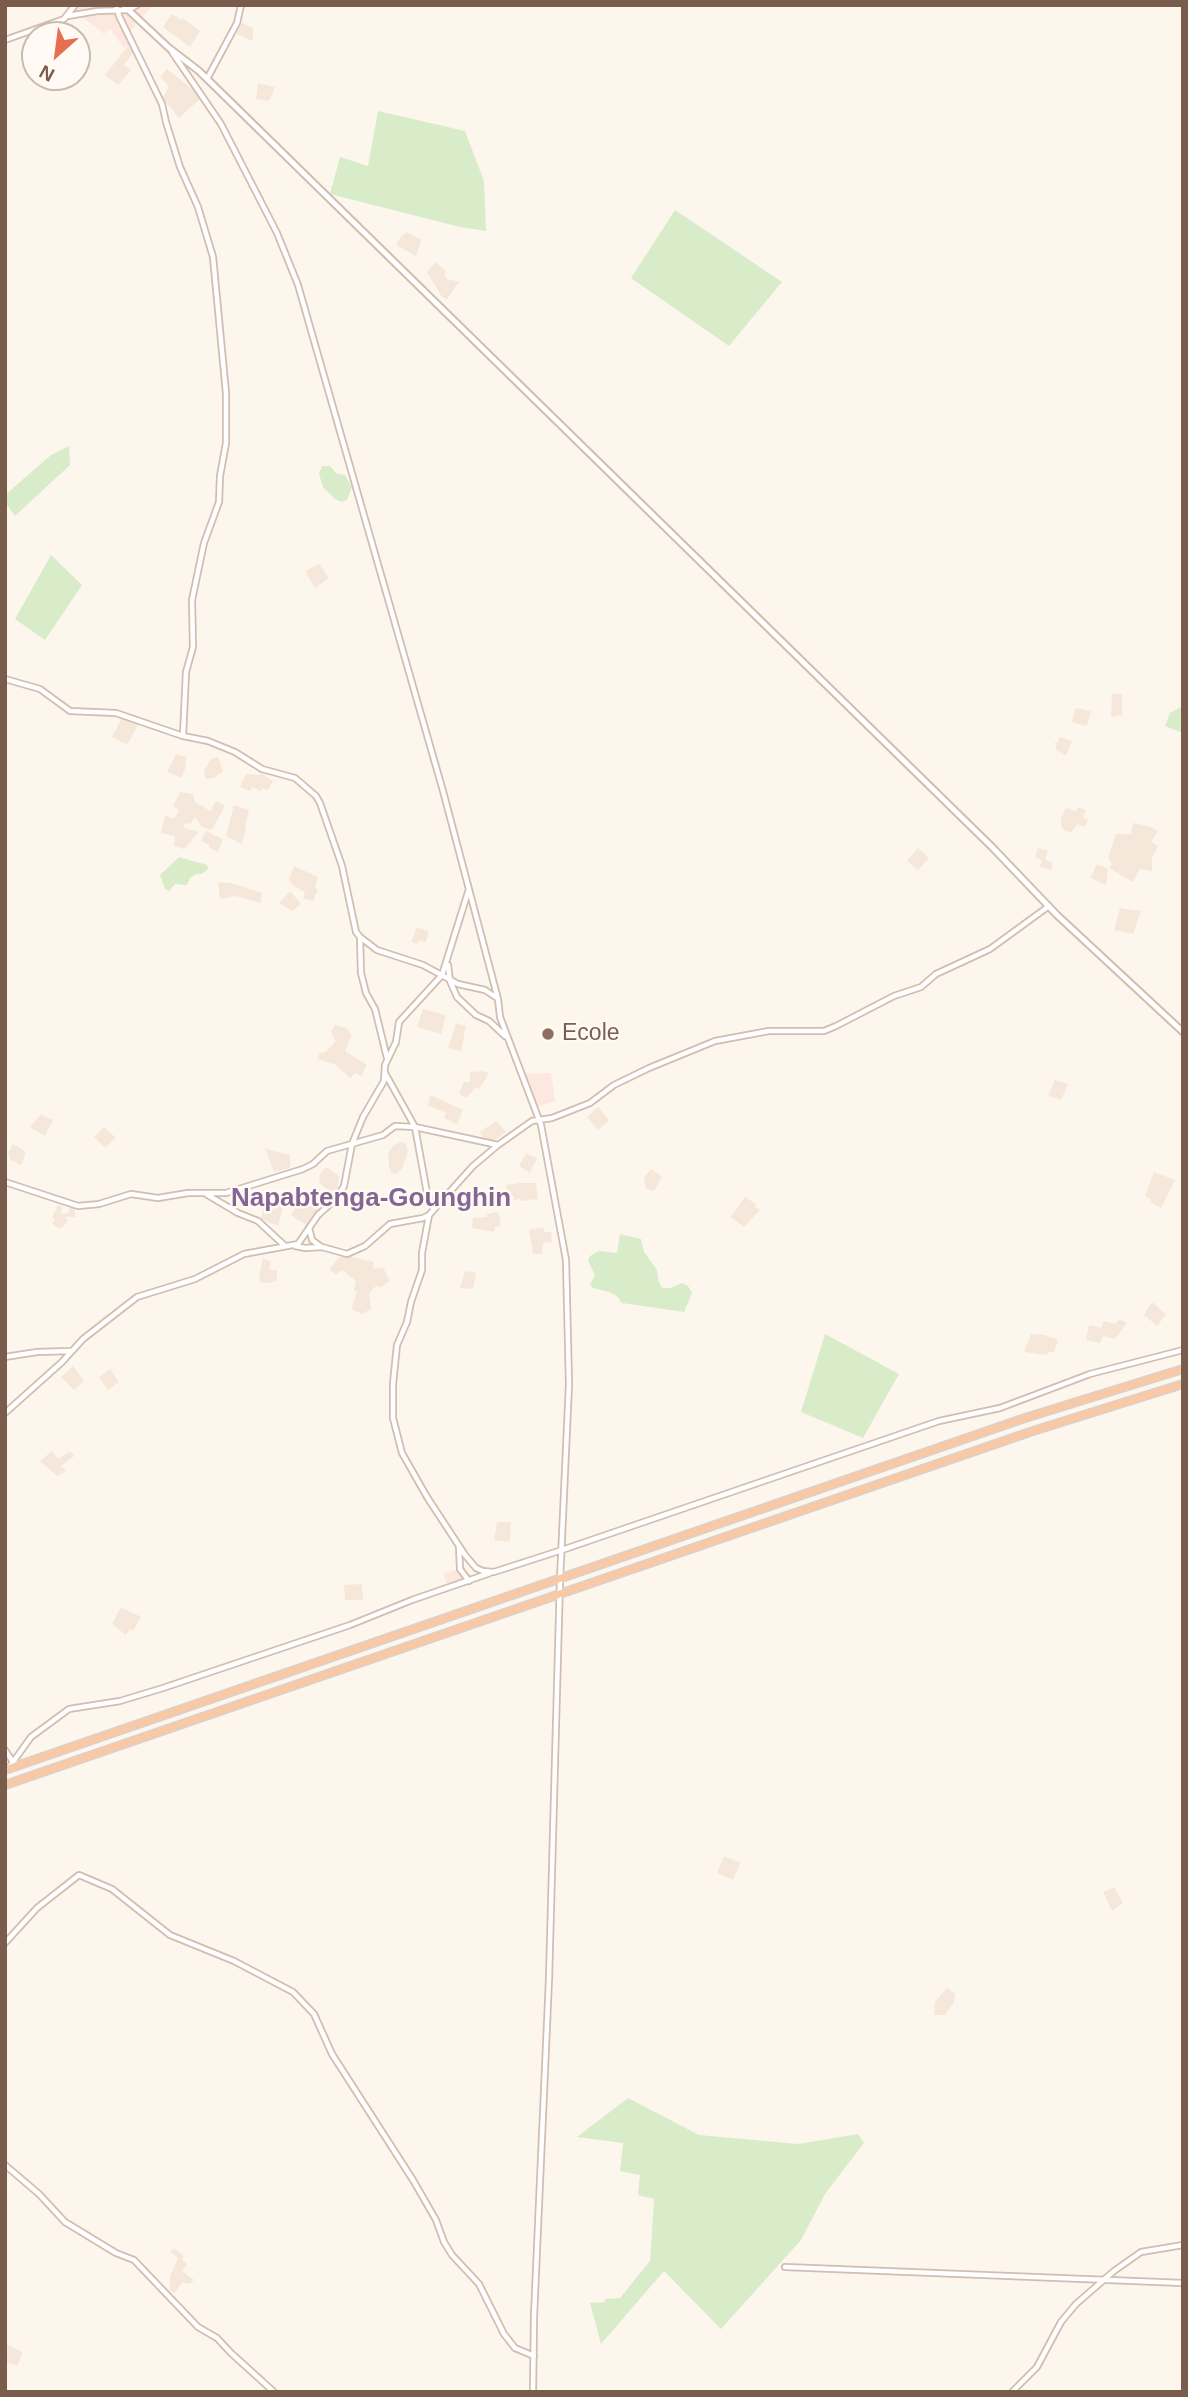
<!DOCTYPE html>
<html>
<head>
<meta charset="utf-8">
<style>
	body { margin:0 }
	#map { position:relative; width:1188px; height:2397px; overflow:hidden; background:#fdf6ec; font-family:Helvetica,sans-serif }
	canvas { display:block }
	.frame { position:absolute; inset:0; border:7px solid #7a5c4d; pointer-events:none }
	.north { position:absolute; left:21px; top:21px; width:70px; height:70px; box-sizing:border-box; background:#fffaf3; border:2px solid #cabbb1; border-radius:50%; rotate:208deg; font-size:19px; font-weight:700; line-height:28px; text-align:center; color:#7a5c4d }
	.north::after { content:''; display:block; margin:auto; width:24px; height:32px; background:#e76f51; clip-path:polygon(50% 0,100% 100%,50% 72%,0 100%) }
</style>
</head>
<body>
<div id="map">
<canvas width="1188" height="2397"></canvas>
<div class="frame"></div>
<div class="north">N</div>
</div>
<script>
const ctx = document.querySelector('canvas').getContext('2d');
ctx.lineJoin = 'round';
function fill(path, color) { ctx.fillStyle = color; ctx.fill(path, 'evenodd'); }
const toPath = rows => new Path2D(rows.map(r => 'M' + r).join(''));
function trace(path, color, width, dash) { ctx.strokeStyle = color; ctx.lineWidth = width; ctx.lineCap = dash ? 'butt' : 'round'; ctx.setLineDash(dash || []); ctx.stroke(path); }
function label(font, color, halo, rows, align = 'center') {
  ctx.font = font + ' Helvetica,sans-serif'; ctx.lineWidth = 5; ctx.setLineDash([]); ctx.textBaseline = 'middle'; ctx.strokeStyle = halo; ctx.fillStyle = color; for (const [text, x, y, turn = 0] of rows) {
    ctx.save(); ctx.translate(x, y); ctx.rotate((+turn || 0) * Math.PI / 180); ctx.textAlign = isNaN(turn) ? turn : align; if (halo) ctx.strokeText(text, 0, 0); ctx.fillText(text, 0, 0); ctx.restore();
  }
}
fill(toPath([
	[172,14,181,20,183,18,200,31,190,47,163,27],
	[242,23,253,28,253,41,236,34],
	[128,46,134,52,124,65,131,70,118,85,105,75],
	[167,69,202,97,179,118,163,98,169,86,160,77],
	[258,83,275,87,269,101,256,99],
	[406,232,421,240,416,256,396,245,402,235,404,235],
	[435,262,446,271,444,274,447,279,459,282,447,299,442,297,427,272],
	[319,564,329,578,315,588,305,571],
	[1112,694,1122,694,1122,715,1111,717],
	[1075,708,1091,711,1087,726,1072,722],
	[122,718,138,725,127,745,112,737],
	[1060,737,1072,741,1066,756,1055,749,1057,745,1054,743,1058,742],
	[176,754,186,757,185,769,181,778,167,772],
	[218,757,223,771,214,778,206,779,204,771,211,759],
	[261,773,273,781,268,790,262,788,261,791,252,787,250,791,240,787,246,774,259,775],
	[180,792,193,794,195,802,210,811,216,801,225,806,213,828,209,830,201,826,195,817,190,824,185,823,184,828,199,832,184,849,174,846,175,836,161,833,165,815,174,819,179,810,173,806],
	[234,805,249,810,245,825,246,831,241,844,226,836],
	[1078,807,1086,810,1083,817,1088,820,1085,827,1077,824,1071,833,1064,830,1061,826,1061,819,1066,808,1076,811],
	[1133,823,1148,826,1158,831,1151,842,1158,846,1152,858,1152,871,1140,869,1133,882,1109,868,1112,864,1108,858,1116,834,1131,834],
	[206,831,223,839,218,852,209,848,210,845,201,841],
	[918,848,929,858,918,870,907,861],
	[1038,848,1048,851,1045,859,1053,863,1051,870,1040,867,1042,860,1035,857],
	[1097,864,1108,869,1106,885,1090,878],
	[294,866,318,877,315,888,318,890,313,901,303,898,305,892,293,886,289,879],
	[218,882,231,883,262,893,261,903,235,896,220,899],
	[290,891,301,904,292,911,279,903],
	[1120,908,1141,911,1133,934,1114,930],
	[417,927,429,931,426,942,419,941,417,944,411,942],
	[423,1009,446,1015,441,1034,417,1027],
	[456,1023,466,1026,461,1051,448,1048],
	[335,1025,346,1028,352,1035,345,1051,367,1065,361,1076,356,1073,350,1078,336,1065,318,1059,319,1053,325,1052,335,1042,331,1031],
	[482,1071,489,1073,479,1089,476,1087,466,1098,459,1093,464,1082,470,1082,470,1072],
	[1055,1080,1068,1084,1061,1100,1048,1096],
	[430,1095,463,1110,457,1124,444,1118,446,1113,428,1105],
	[598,1107,609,1120,598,1130,587,1117],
	[41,1114,53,1120,45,1136,30,1127],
	[496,1121,506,1132,492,1142,484,1139,480,1132],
	[104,1127,116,1138,105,1148,94,1137],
	[400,1142,406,1143,408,1152,402,1168,397,1174,392,1173,389,1167,388,1153,393,1146],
	[13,1144,26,1152,21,1165,11,1160,8,1153],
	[265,1149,290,1155,290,1168,274,1172],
	[526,1153,537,1158,530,1173,519,1166],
	[326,1167,339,1176,338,1187,333,1194,319,1183,320,1174],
	[651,1169,662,1177,654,1191,646,1189,644,1177],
	[1154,1172,1175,1180,1161,1208,1150,1202,1151,1199,1145,1196],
	[519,1183,536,1183,538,1199,520,1201,520,1199,514,1200,513,1195,507,1196,506,1185],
	[745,1197,756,1204,755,1207,760,1210,744,1227,731,1217],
	[310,1198,331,1201,308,1226,291,1215,298,1202],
	[274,1203,283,1207,278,1226,261,1219,263,1208,270,1209],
	[58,1205,62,1207,61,1213,65,1214,69,1212,69,1208,75,1208,75,1217,66,1217,68,1221,60,1229,52,1224,55,1220,52,1217],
	[497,1212,500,1218,500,1226,495,1227,494,1232,472,1228,473,1218,487,1217,487,1214],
	[543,1227,545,1232,551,1232,552,1242,543,1243,542,1254,533,1254,529,1230],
	[348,1256,374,1262,373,1269,383,1267,390,1281,379,1288,377,1285,372,1290,369,1295,371,1309,362,1314,351,1309,357,1292,354,1290,356,1281,342,1270,336,1275,329,1269,340,1257],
	[263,1258,271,1262,269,1270,277,1270,277,1280,271,1283,261,1282,259,1276],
	[465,1271,476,1273,473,1289,460,1288],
	[1152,1302,1166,1314,1157,1326,1144,1315],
	[1119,1319,1127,1323,1115,1339,1103,1336,1100,1343,1086,1340,1089,1325,1101,1328,1104,1321,1115,1324],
	[1031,1334,1045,1335,1058,1340,1054,1352,1049,1352,1047,1355,1024,1352],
	[73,1366,84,1381,74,1390,61,1377],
	[110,1369,119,1382,108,1390,99,1377],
	[52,1451,58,1459,70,1451,74,1456,61,1466,66,1471,57,1476,40,1461],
	[497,1522,511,1522,510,1542,494,1540],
	[362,1584,363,1600,345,1600,344,1585],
	[121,1607,141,1617,133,1631,130,1629,126,1635,112,1624],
	[724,1856,740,1863,733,1880,717,1873],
	[1114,1887,1123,1903,1112,1911,1103,1892],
	[947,1988,955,1994,954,2002,945,2015,934,2015,935,2002],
	[174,2248,184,2256,182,2259,187,2264,182,2271,194,2280,190,2284,183,2282,174,2293,170,2290,170,2276,178,2258,170,2252],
	[5,2344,23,2352,17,2366,5,2362]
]), '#f5e8da');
fill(toPath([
	[67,5,149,5,151,7,128,34,132,42,124,48,110,29,104,34],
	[551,1073,555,1101,534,1108,522,1074],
	[460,1569,469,1581,447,1588,444,1573]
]), '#fde8e0');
fill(toPath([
	[378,111,465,131,484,181,486,231,460,227,330,194,340,157,368,166],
	[675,210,782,282,729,346,631,278],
	[69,446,70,465,15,516,5,502,5,495,51,455],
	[322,466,330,466,337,474,345,475,352,487,347,500,342,502,335,499,323,487,319,474],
	[51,555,82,585,45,640,15,619],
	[1183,706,1183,733,1165,726,1170,713],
	[179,857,207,865,208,869,202,874,196,874,190,878,187,885,175,884,169,891,165,889,160,875],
	[620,1234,641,1239,644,1252,657,1270,658,1280,662,1288,670,1288,682,1283,688,1286,692,1293,684,1312,622,1303,617,1296,609,1292,593,1288,590,1285,595,1275,588,1261,590,1256,599,1251,617,1253],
	[825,1334,899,1374,863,1438,801,1412],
	[628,2098,699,2135,798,2144,858,2134,864,2143,825,2194,801,2240,721,2329,664,2271,601,2344,590,2303,605,2302,605,2299,620,2298,650,2261,654,2199,638,2195,640,2175,620,2171,623,2143,577,2137]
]), '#d8ecc9');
const minor = toPath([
	[116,5,119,16,162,104,166,122,180,167,198,207,213,257,226,393,226,443,220,476,219,502,204,543,192,600,193,647,186,672,183,736],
	[68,16,97,11,128,10,137,5],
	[5,40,64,19,75,5],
	[172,52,221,124,277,233,298,285,443,791,498,999,500,1017,541,1125,566,1260,569,1384,560,1580,549,1979,534,2316,533,2392],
	[207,79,237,23,241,5],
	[5,679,40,689,70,711,116,713,183,736,208,741,235,752,262,769,295,778,316,796,320,803,342,866,356,932,360,937,377,950,423,965,458,984,485,990,497,998],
	[360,937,361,973,366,993,375,1009,387,1058],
	[448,965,450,981,457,997,476,1015,489,1021,505,1036],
	[385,1073,415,1127,427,1193,433,1208],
	[5,1182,78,1206,99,1204,131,1194,158,1198,188,1193,226,1193,303,1169,313,1164,327,1151,383,1135,395,1126,415,1127,498,1145,532,1121,552,1118,590,1103,614,1085,649,1068,715,1041,769,1031,824,1031,836,1026,894,996,921,987,936,974,990,949,1049,906],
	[206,1194,238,1213,258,1221,285,1246],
	[429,1215,422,1253,422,1270,411,1302,407,1322,397,1345,393,1384,393,1418,402,1453,427,1497,465,1555,476,1568,483,1571,494,1572,562,1550,939,1421,1000,1408,1090,1374,1183,1350],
	[309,1228,312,1240,320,1246],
	[295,1246,305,1248,322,1247,347,1254,365,1246,390,1224,423,1218,429,1215,473,1166,498,1145],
	[5,1357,37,1352,71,1351],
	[5,1413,62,1362,83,1339,137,1297,195,1279,244,1254,298,1244,318,1215,337,1198,344,1186,352,1144,363,1117,384,1081,385,1065,396,1042,399,1022,442,975,469,889],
	[459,1547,460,1569,469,1581],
	[5,1750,13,1762],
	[8,1769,31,1737,69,1709,120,1701,163,1688,350,1625,412,1600,490,1573],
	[5,1943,37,1908,79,1875,112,1889,170,1935,234,1961,293,1992,314,2014,332,2054,413,2180,436,2220,444,2242,452,2255,479,2284,504,2334,515,2348,534,2356],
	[5,2165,39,2194,65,2222,116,2253,134,2260,198,2327,217,2338,231,2353,274,2392],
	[785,2267,1183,2283],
	[1012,2392,1037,2367,1061,2322,1076,2304,1114,2271,1141,2252,1183,2245]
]);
const tertiary = toPath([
	[123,5,169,48,199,71,992,847,1057,915,1183,1032]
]);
const trunk = toPath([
	[5,1770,1025,1418,1183,1369],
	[5,1785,1033,1431,1183,1384]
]);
trace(minor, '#d1beb0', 8);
trace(tertiary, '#d1beb0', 9);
trace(trunk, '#dad1cd', 10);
trace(minor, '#fff', 4.5);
trace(tertiary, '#fff', 5);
trace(trunk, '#f9c8a4', 7);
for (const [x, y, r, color] of [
	[548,1034,7,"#8d6e63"]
]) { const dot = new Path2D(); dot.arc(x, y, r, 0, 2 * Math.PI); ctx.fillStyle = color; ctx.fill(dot); trace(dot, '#fffaf3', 2.5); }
label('23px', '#785e54', '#fffaf3', [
	["Ecole",562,1034]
], 'left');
label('bold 26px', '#846695', '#fffaf3', [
	["Napabtenga-Gounghin",371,1199]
]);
</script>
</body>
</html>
